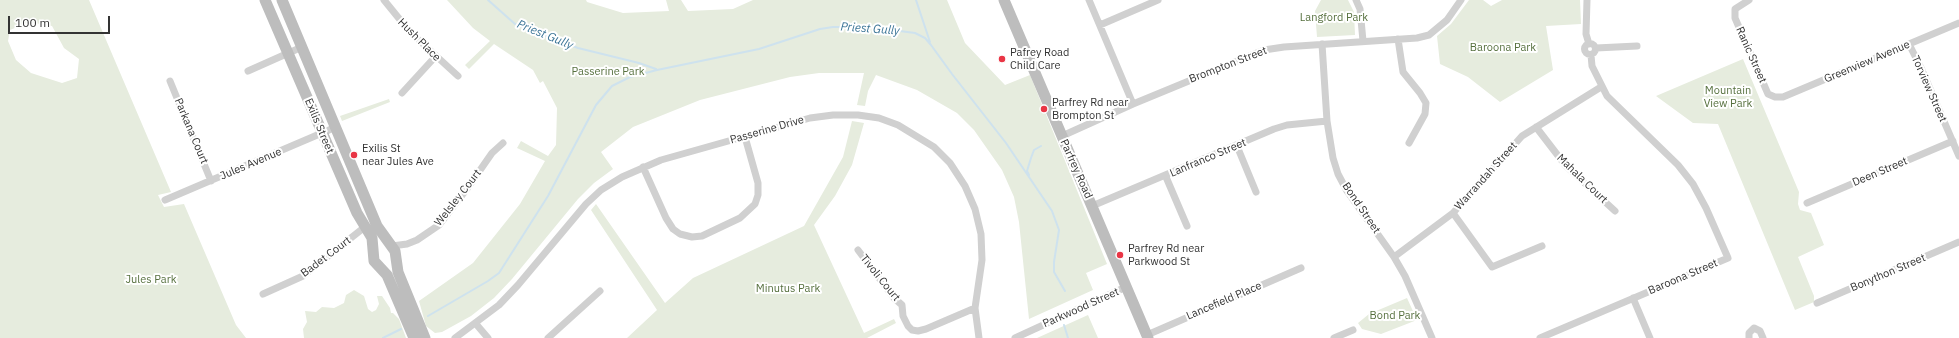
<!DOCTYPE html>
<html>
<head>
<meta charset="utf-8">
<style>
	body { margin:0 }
	#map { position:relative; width:1959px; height:338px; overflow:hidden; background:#fff; font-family:"IBM Plex Sans",sans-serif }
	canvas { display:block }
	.scale { position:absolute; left:8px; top:16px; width:102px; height:18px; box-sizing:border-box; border:2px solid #333; border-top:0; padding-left:5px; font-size:12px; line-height:14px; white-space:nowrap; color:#333; -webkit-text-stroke:3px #fff; paint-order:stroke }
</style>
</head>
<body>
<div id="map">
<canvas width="1959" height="338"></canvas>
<div class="scale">100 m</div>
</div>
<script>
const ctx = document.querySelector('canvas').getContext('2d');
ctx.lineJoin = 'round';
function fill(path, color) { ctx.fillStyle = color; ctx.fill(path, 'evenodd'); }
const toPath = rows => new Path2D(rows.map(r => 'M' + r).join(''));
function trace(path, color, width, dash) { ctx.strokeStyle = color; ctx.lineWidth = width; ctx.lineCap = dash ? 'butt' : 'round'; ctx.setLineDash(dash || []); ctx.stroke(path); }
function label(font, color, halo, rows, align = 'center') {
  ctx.font = font + ' "IBM Plex Sans",sans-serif'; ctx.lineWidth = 4; ctx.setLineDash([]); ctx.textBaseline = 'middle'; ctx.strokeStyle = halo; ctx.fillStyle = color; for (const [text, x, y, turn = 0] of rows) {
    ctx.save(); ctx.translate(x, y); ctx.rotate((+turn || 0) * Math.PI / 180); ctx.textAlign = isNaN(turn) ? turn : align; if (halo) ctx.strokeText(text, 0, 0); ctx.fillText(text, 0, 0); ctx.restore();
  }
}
fill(toPath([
	[0,0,89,0,171,192,158,195,164,207,184,204,236,325,246,338,0,338],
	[29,22,52,26,64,48,79,59,77,78,62,83,31,73,16,60,8,41,10,30],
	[447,0,586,0,587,2,623,13,669,11,666,0,681,0,688,11,733,9,753,0,947,0,965,43,1005,85,1030,75,1107,264,1086,273,1093,290,1029,319,1019,222,1014,197,1002,170,974,130,957,113,917,90,876,75,868,91,865,106,857,105,864,73,819,73,790,77,700,100,633,127,601,152,613,169,594,183,578,199,512,279,494,298,471,316,442,332,435,333,426,326,419,301,473,263,520,204,545,161,517,148,521,141,548,156,556,145,557,108,543,81,540,83,533,70,494,44,469,69,465,65,490,41,473,28],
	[1321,0,1348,0,1354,12,1355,35,1317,37,1315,11],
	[1469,0,1483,0,1491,6,1502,0,1580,0,1581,24,1546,26,1553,70,1500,102,1468,77,1440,64,1437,36,1451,24],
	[1743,59,1799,192,1798,204,1800,210,1811,213,1824,245,1798,257,1814,296,1814,302,1795,310,1718,124,1693,123,1656,96],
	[389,99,390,102,342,121,340,116],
	[852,121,864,123,852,165,835,196,814,225,864,333,894,319,896,323,867,338,627,338,657,310,591,210,596,204,665,303,693,278,804,226,843,157],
	[354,290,364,296,368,309,372,312,376,310,379,304,377,296,382,296,390,308,391,313,393,313,399,319,406,338,304,338,303,329,307,322,305,311,316,312,322,307,334,308,344,303,346,295],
	[1407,298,1417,320,1381,334,1362,329,1358,323,1369,314],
	[1088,315,1098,338,1037,338]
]), '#e6ecde');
trace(toPath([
	[488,0,515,24,527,29,578,48,639,63,656,69],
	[916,0,930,42],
	[1029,175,1027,171,1031,158,1034,150,1041,146],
	[428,316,488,281,499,273,548,196,596,105,612,86,630,77,657,70,759,49,820,29,833,27,869,27,915,33,925,38,931,45,952,74,1006,143,1052,211,1059,230,1054,262,1054,272,1065,291],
	[1064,325,1068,338],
	[383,338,401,329]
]), '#cee2ee', 2);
trace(toPath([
	[384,0,410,32,458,76],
	[1089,0,1133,104],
	[1356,0,1360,9,1363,41],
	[1587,0,1586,34,1589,44],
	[1749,0,1735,9,1735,18,1768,94,1775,97,1783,97,1959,23],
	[1100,25,1158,0],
	[1398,39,1403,72,1420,93,1426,103,1425,114,1409,143],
	'1584.5 49a5.5 5.5 0 1 1 11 0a5.5 5.5 0 1 1-11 0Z',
	[1322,44,1327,121,1333,158,1338,174,1347,191,1394,257,1405,276,1432,338],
	[1909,44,1921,68,1959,156],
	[1596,48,1637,46],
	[248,71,302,47],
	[170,81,211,181],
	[402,93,435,57],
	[1536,127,1566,166,1615,211],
	[1062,136,1133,104,1264,50,1284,47,1417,38,1429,35,1447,20,1461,0],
	[1237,146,1256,192],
	[643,167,666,218,673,229,680,234,692,237,702,236,740,218,755,204,758,195,758,183,745,137],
	[1166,177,1187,226],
	[165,200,336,127],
	[1807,203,1953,141],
	[1092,206,1274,129,1287,125,1327,121],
	[1453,213,1492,267,1542,246],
	[392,246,407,244,417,240,439,225,469,186,492,153,503,143],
	[858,250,894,298,902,305,903,316,908,326,912,330,918,331,926,329,975,308],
	[1394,257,1453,213,1522,136,1601,87],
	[263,294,303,276,366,226],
	[1633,298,1650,338],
	[1817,303,1959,242],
	[476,324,488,338],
	[1147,335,1301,268],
	[455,338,499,305,518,285,586,204,601,190,622,177,661,160,810,118,833,115,858,115,879,118,898,125,934,147,950,163,965,186,975,209,981,234,982,260,975,308,979,338],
	[548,338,600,291],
	[1015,338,1126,287],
	[1334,338,1353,330],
	[1540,338,1728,258,1706,208,1693,184,1678,165,1607,96,1592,66,1591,55],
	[1749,338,1749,333,1754,328,1760,331,1763,338]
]), '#d0d0d0', 7);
trace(toPath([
	[265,0,357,213,372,238,374,261,387,275,414,338],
	[282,0,377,226,395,251,398,272,425,338],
	[1004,0,1148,338]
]), '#bdbdbd', 11);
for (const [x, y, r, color] of [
	[1002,59,4,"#e93545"],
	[1044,109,4,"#e93545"],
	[354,155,4,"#e93545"],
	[1120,255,4,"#e93545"]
]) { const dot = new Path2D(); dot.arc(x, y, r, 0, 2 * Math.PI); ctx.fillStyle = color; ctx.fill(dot); trace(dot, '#fff', 1.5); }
label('11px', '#56703e', '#fff', [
	["Langford Park",1334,18],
	["Baroona Park",1503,48],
	["Passerine Park",608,72],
	["Mountain",1728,91],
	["View Park",1728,104],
	["Jules Park",151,280],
	["Minutus Park",788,289],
	["Bond Park",1395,316]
]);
label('11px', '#333', '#fff', [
	["Hush Place",419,40,45],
	["Ranic Street",1751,55,66],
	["Greenview Avenue",1867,62,-23],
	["Brompton Street",1228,65,-21],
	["Torview Street",1929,89,66],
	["Exilis Street",319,126,67],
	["Passerine Drive",767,130,-16],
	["Parkana Court",191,131,67],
	["Lanfranco Street",1208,158,-23],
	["Jules Avenue",251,164,-23],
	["Parfrey Road",1076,169,66],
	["Deen Street",1880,172,-23],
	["Warrandah Street",1486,176,-48],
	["Mahala Court",1582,179,44],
	["Welsley Court",458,198,-52],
	["Bond Street",1361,208,56],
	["Badet Court",326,257,-37],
	["Bonython Street",1888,273,-23],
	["Baroona Street",1683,277,-23],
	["Tivoli Court",880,278,51],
	["Lancefield Place",1224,301,-23],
	["Parkwood Street",1081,308,-24]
]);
label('11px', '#333', '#fff', [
	["Pafrey Road",1010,53],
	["Child Care",1010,66],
	["Parfrey Rd near",1052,103],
	["Brompton St",1052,116],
	["Exilis St",362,149],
	["near Jules Ave",362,162],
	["Parfrey Rd near",1128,249],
	["Parkwood St",1128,262]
], 'left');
label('italic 12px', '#3d7698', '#fff', [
	["Priest Gully",870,29,4],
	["Priest Gully",545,35,22]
]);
</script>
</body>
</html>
